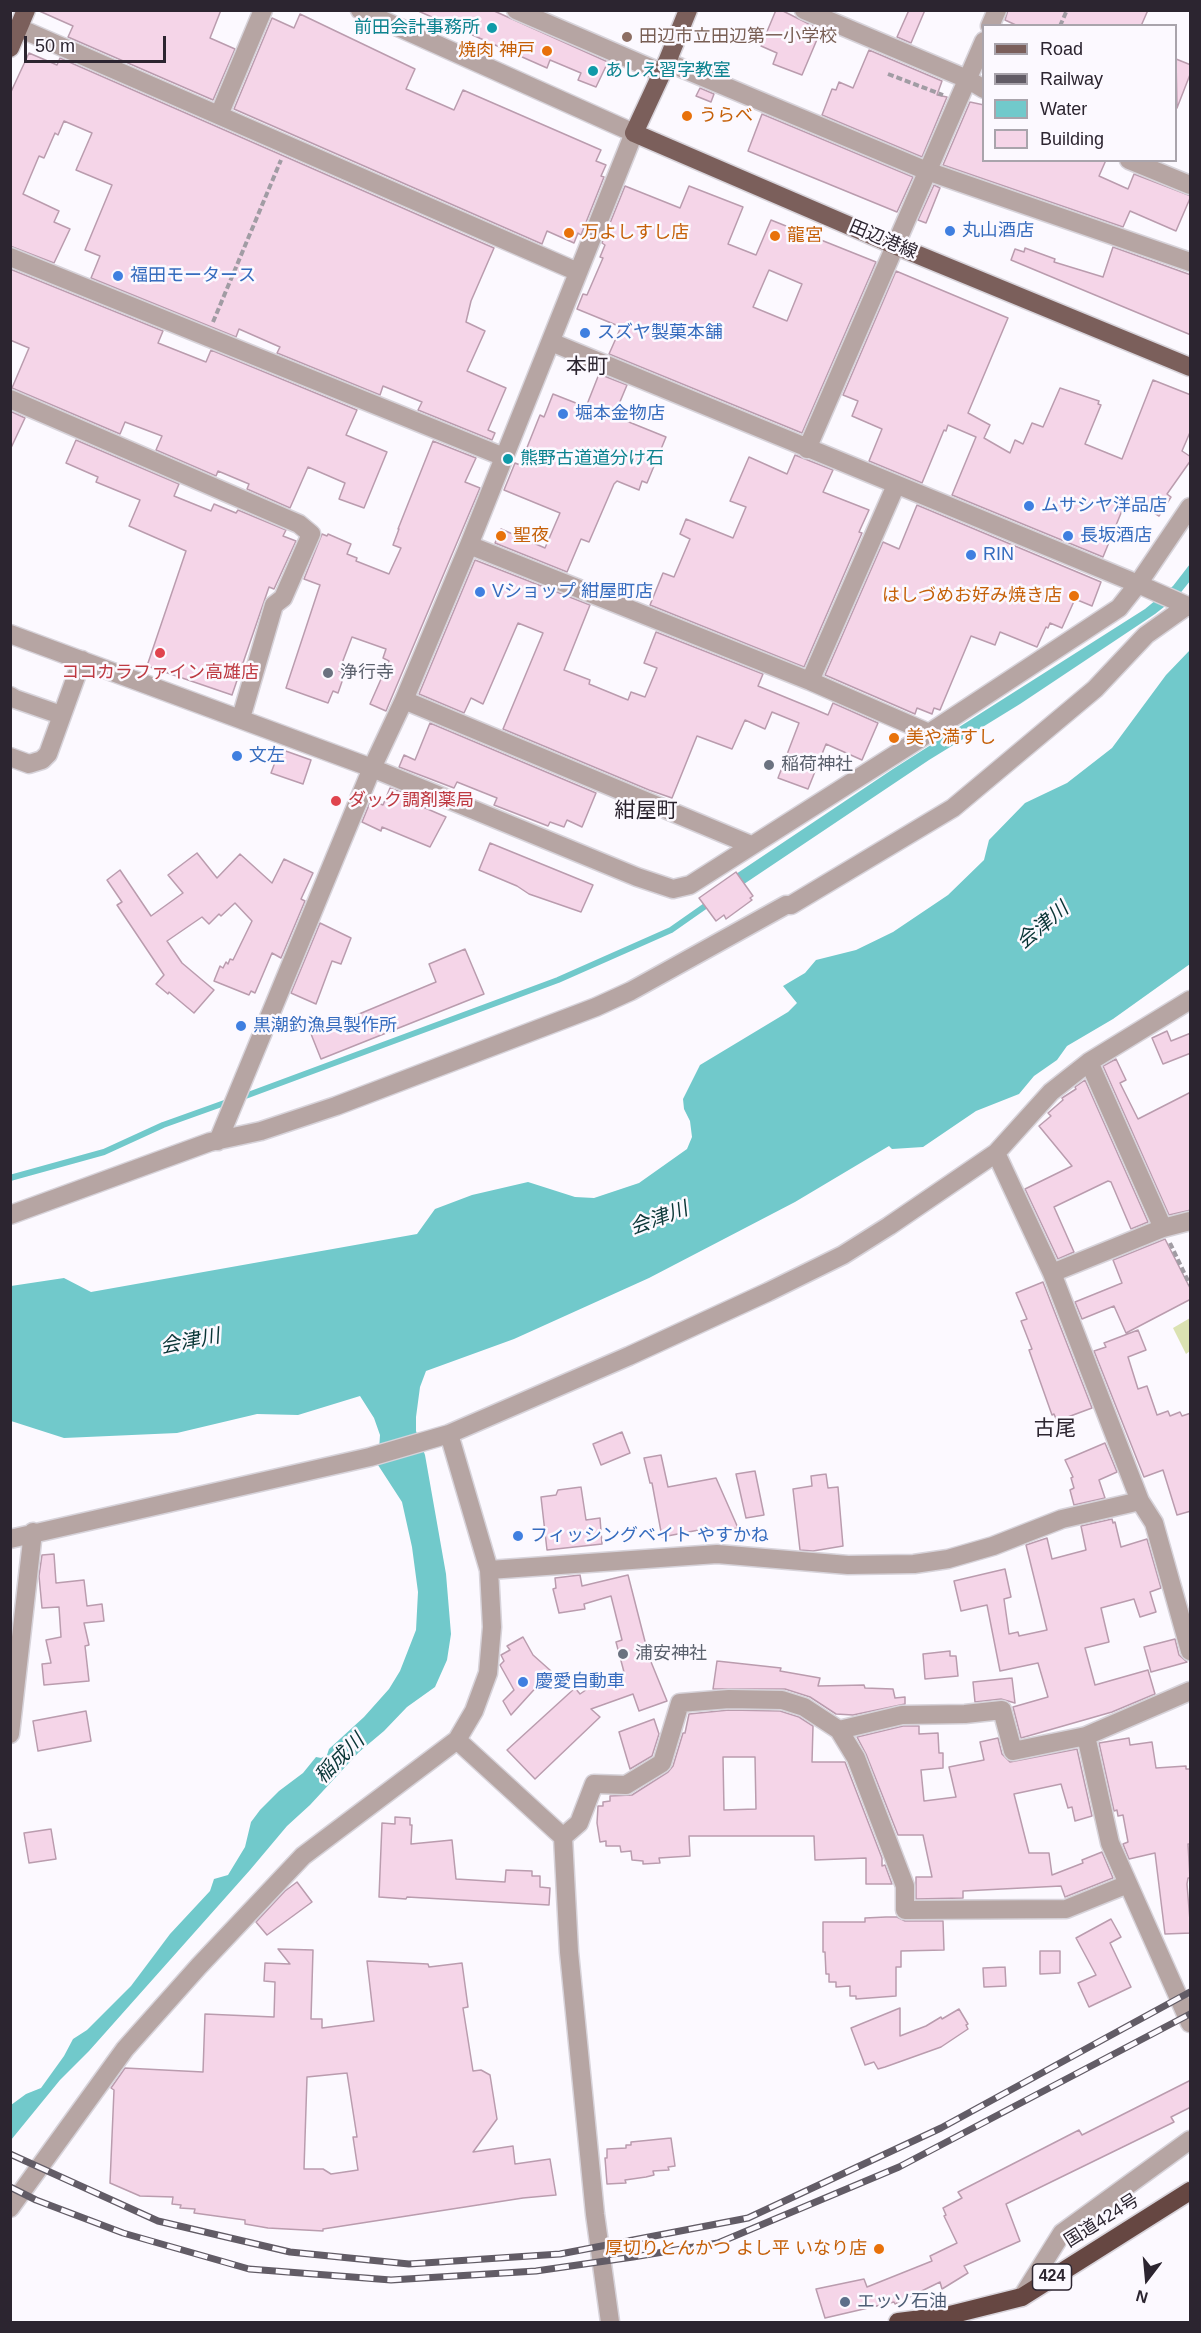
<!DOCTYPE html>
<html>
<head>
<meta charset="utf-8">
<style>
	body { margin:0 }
	#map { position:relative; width:1201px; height:2333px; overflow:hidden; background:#fcf9ff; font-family:Helvetica,sans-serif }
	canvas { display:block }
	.frame { position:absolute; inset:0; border:12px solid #2c2530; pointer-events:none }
	.legend { position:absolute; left:982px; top:24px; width:195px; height:138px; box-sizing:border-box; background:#fcf9ff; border:2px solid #a9a4ac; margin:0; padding:8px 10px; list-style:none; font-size:18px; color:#2c2530 }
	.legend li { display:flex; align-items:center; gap:12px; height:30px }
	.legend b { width:30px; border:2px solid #a9a4ac }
	.north { position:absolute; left:1117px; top:2249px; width:60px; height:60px; -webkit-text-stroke:4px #fcf9ff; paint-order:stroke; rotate:196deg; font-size:16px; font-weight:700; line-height:24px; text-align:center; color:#2c2530 }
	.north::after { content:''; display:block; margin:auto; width:21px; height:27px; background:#2c2530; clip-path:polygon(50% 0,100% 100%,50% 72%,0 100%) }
	.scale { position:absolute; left:24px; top:36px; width:142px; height:27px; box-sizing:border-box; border:3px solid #2c2530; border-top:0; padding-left:8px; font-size:18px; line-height:21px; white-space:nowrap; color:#2c2530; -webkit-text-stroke:4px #fcf9ff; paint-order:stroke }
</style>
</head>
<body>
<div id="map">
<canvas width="1201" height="2333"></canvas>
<div class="frame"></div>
<ul class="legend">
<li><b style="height:8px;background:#7b5f5b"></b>Road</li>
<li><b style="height:8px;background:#625c66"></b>Railway</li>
<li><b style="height:16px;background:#71c9cb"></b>Water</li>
<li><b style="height:16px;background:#f5d5e8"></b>Building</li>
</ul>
<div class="north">N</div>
<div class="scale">50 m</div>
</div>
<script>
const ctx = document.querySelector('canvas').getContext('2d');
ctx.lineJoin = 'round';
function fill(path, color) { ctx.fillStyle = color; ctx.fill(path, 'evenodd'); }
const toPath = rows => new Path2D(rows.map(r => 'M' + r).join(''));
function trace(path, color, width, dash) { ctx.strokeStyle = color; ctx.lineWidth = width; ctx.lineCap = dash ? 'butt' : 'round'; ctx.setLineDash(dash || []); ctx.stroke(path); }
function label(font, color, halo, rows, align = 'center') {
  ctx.font = font + ' Helvetica,"Noto Sans JP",sans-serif'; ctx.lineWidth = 5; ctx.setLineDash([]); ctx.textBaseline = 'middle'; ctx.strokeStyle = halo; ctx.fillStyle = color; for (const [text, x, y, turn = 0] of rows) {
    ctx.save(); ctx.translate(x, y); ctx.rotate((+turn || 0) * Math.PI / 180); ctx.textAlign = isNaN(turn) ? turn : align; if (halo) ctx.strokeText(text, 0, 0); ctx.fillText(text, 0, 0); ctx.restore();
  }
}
fill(toPath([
	[1190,1318,1190,1351,1186,1354,1173,1328]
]), '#dbe2b2');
fill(toPath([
	[1190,564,1190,581,1178,596,1155,614,1020,704,929,760,741,886,736,874,893,769,1145,609,1173,586],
	[1190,650,1190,964,1113,1019,1067,1046,1057,1060,1034,1076,1019,1094,976,1111,923,1147,892,1149,889,1146,795,1202,649,1278,514,1339,426,1371,420,1387,416,1417,416,1431,425,1455,446,1574,451,1634,447,1660,435,1687,407,1707,384,1731,359,1752,310,1805,287,1826,250,1870,89,2051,60,2080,11,2140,11,2105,26,2094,41,2088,64,2056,73,2039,87,2030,131,1986,170,1934,210,1891,214,1879,228,1875,245,1847,251,1822,260,1810,279,1791,303,1773,316,1757,321,1758,327,1755,329,1749,364,1717,389,1689,400,1671,416,1630,418,1592,412,1547,402,1502,378,1465,380,1435,374,1418,360,1396,298,1415,257,1414,177,1433,64,1438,11,1421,11,1286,64,1278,91,1292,417,1234,435,1209,472,1195,528,1182,575,1197,594,1198,639,1183,687,1149,692,1137,690,1121,684,1109,683,1099,700,1065,788,1012,797,1003,783,986,805,973,816,960,856,950,893,932,948,895,984,860,989,840,1025,803,1067,783,1112,748,1166,675]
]), '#71c9cb');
trace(toPath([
	[240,1098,558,980,671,930,711,902],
	[10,1178,104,1152,163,1125,230,1101]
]), '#71c9cb', 6);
const building = toPath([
	[37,10,221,10,210,38,235,49,213,100,68,37,73,26,37,10],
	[416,10,492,10,608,62,596,87,578,80,581,73,550,60,547,68,416,10],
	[776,10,781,10,821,30,802,75,773,64,777,53,761,46,776,10],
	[909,10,925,10,911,43,897,37,909,10],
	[1008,10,1148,10,1141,26,1018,26,1005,20,1008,10],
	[300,14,415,69,406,89,454,110,463,90,601,150,596,161,606,165,601,176,604,177,581,235,578,233,574,243,547,231,542,244,234,109,272,18,294,28,300,14],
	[869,50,942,81,937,95,947,97,922,157,822,115,832,89,836,90,839,82,853,88,869,50],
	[29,53,57,65,60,58,494,248,471,301,466,322,485,331,467,371,506,388,488,430,495,433,492,440,418,410,422,402,383,386,380,395,277,353,280,347,239,329,236,337,91,278,100,256,85,250,112,185,76,170,92,133,64,121,58,135,55,133,44,158,39,156,23,194,59,211,54,222,70,229,54,263,10,246,10,94,29,53],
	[1176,59,1191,65,1191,72,1177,108,1176,59],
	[700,88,714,94,711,102,696,96,700,88],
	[970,102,984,105,984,160,1106,160,1099,176,1128,189,1134,174,1191,196,1176,231,1130,211,1123,227,943,165,970,102],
	[762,114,913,177,897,212,748,151,762,114],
	[934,185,940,188,926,223,918,220,934,185],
	[625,186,680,208,689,186,743,207,728,244,756,255,771,220,876,262,802,433,609,354,621,327,577,309,583,294,587,295,603,258,600,257,605,245,602,243,625,186],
	[769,270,802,284,787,321,753,307,769,270],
	[1113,247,1191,275,1191,335,1011,260,1015,249,1024,252,1025,248,1055,259,1054,262,1103,277,1113,247],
	[10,269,163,331,158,343,206,362,211,350,357,410,346,435,387,452,364,508,339,499,345,483,308,467,290,508,247,489,249,484,218,471,216,476,156,450,162,436,125,422,120,434,12,388,29,348,10,340,10,269],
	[896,271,1008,318,968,413,990,425,984,438,1010,453,1015,440,1023,444,1032,423,1043,427,1060,388,1099,401,1098,404,1101,405,1085,444,1122,459,1153,380,1191,395,1191,430,1182,451,1191,457,1191,460,1167,494,1171,497,1159,516,1128,496,1103,557,952,495,976,437,948,425,946,431,944,430,922,483,869,461,882,429,852,416,858,401,843,395,896,271],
	[599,374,627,385,614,416,666,437,647,483,642,481,639,490,617,481,614,484,589,542,581,539,567,572,495,543,501,529,545,548,560,513,504,490,515,463,520,465,540,415,544,417,553,394,586,407,599,374],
	[10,411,25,418,10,450,10,411],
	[76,440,179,484,174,496,211,511,214,504,236,513,238,510,286,530,283,536,296,541,274,589,269,587,232,695,147,666,186,551,129,526,140,500,96,482,98,477,66,463,76,440],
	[433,441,476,458,465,482,480,488,386,711,370,704,389,661,383,658,386,649,352,637,339,671,345,673,338,693,333,691,328,703,286,688,320,585,304,579,322,534,327,536,328,534,351,544,347,554,357,558,356,561,389,574,401,548,393,545,399,529,398,529,433,441],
	[795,455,833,470,823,492,869,510,859,532,862,533,804,667,650,605,663,573,674,577,690,539,680,534,686,519,733,538,746,507,730,501,749,457,787,474,795,455],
	[917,505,1101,582,1092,606,1075,599,1062,628,1050,623,1048,628,1046,627,1037,647,1000,632,995,645,971,636,940,710,934,708,932,714,917,708,915,714,825,675,883,542,899,549,917,505],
	[475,560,590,605,564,670,590,680,589,684,628,700,631,692,645,697,657,668,644,663,656,632,763,674,758,686,814,709,828,715,833,703,878,723,862,760,826,744,808,789,778,778,799,723,772,712,765,729,745,720,732,749,697,736,672,798,649,790,503,729,543,633,518,623,483,704,471,698,464,713,419,694,475,560],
	[430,723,596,793,582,827,567,820,564,827,550,822,548,826,494,805,497,798,457,782,454,788,399,767,404,755,415,760,430,723],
	[280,749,311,760,303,784,271,773,280,749],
	[390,788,411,796,409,801,446,817,430,847,382,827,381,831,362,822,371,800,383,805,390,788],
	[490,843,593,885,581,912,529,894,517,886,479,870,490,843],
	[197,853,217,878,240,854,272,883,284,859,313,873,301,899,305,901,281,958,272,953,255,993,251,991,249,995,214,981,220,966,223,968,226,962,228,964,230,959,233,960,252,921,235,903,221,916,219,914,209,924,202,917,167,941,182,963,214,990,194,1013,169,992,168,994,156,984,164,975,117,905,122,902,107,880,120,870,151,916,183,893,168,875,197,853],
	[736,872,753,896,750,898,752,900,726,919,724,915,716,921,699,898,736,872],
	[320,923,351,938,341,964,332,961,316,1004,291,993,320,923],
	[465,949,484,994,321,1059,311,1034,436,982,429,964,465,949],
	[1167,1031,1171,1041,1191,1033,1191,1053,1163,1064,1152,1038,1167,1031],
	[1116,1059,1126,1080,1120,1083,1138,1119,1191,1092,1191,1210,1169,1215,1103,1066,1116,1059],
	[1085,1080,1148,1222,1131,1229,1111,1182,1108,1181,1054,1207,1074,1252,1058,1259,1025,1189,1072,1166,1039,1126,1051,1116,1048,1113,1063,1100,1062,1098,1076,1089,1075,1087,1085,1080],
	[1165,1239,1191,1290,1191,1299,1126,1333,1114,1306,1082,1319,1075,1302,1122,1283,1113,1260,1165,1239],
	[1043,1282,1092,1408,1057,1421,1054,1414,1052,1415,1029,1350,1032,1349,1021,1321,1027,1319,1016,1293,1043,1282],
	[1138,1330,1146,1350,1128,1357,1138,1389,1147,1386,1157,1415,1168,1411,1170,1416,1180,1412,1182,1416,1191,1413,1191,1511,1177,1515,1163,1470,1144,1477,1094,1351,1106,1347,1104,1343,1138,1330],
	[622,1432,630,1453,601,1465,593,1444,622,1432],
	[1105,1443,1117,1472,1099,1480,1105,1498,1074,1505,1070,1490,1074,1488,1071,1478,1073,1477,1065,1460,1105,1443],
	[661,1455,668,1487,716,1478,738,1528,700,1535,699,1530,662,1537,652,1483,650,1483,644,1458,661,1455],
	[755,1471,764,1515,746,1518,736,1474,755,1471],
	[826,1474,828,1488,838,1487,843,1546,813,1551,800,1550,793,1489,812,1486,811,1476,826,1474],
	[581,1487,586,1520,600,1518,602,1544,547,1550,541,1497,556,1495,558,1490,581,1487],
	[1112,1519,1113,1523,1115,1522,1121,1547,1147,1539,1161,1588,1150,1592,1156,1612,1140,1617,1134,1599,1101,1608,1109,1642,1085,1648,1095,1685,1148,1670,1155,1694,1112,1712,1021,1738,1013,1707,1048,1697,1038,1663,1000,1671,987,1605,961,1611,954,1581,1005,1569,1011,1597,1004,1599,1009,1634,1018,1632,1019,1636,1047,1630,1026,1545,1047,1538,1052,1559,1086,1550,1081,1526,1112,1519],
	[54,1554,56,1583,84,1580,87,1606,102,1604,104,1621,84,1623,89,1645,85,1646,89,1681,44,1685,42,1664,51,1663,46,1640,61,1637,59,1607,42,1608,39,1576,42,1555,54,1554],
	[580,1575,582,1586,628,1575,649,1657,667,1701,639,1711,633,1694,591,1709,600,1717,535,1779,507,1750,575,1688,580,1694,599,1681,624,1672,616,1642,622,1640,611,1596,584,1604,585,1609,559,1613,553,1589,556,1588,555,1578,580,1575],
	[523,1637,533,1655,551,1671,511,1715,503,1701,514,1690,500,1665,504,1661,501,1655,510,1650,507,1646,523,1637],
	[1175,1639,1179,1655,1187,1662,1151,1672,1144,1647,1175,1639],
	[950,1651,950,1656,956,1656,958,1676,925,1679,923,1654,950,1651],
	[717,1661,781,1668,780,1671,820,1678,818,1686,864,1685,865,1688,893,1689,895,1698,905,1697,905,1704,853,1715,836,1714,810,1697,785,1689,713,1689,717,1661],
	[1012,1678,1015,1703,1001,1699,975,1702,973,1682,1012,1678],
	[729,1710,780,1711,799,1717,813,1726,812,1762,845,1762,882,1858,882,1866,885,1865,892,1884,866,1884,866,1858,815,1860,814,1836,689,1836,690,1856,659,1858,660,1863,643,1864,643,1861,632,1860,631,1851,621,1852,620,1846,606,1846,606,1841,600,1842,597,1823,598,1806,603,1806,603,1802,610,1801,610,1796,632,1795,668,1772,673,1766,683,1733,685,1733,689,1714,729,1710],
	[723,1757,755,1757,756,1809,724,1810,723,1757],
	[86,1711,91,1741,38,1751,33,1721,86,1711],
	[654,1719,659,1734,652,1756,630,1769,619,1732,654,1719],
	[903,1726,919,1726,919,1734,938,1733,939,1753,943,1753,943,1768,921,1770,924,1801,956,1797,949,1767,984,1760,980,1742,998,1738,1002,1754,1010,1762,1077,1749,1092,1816,1075,1821,1072,1807,1068,1808,1061,1784,1014,1794,1029,1853,1049,1853,1052,1875,1083,1863,1082,1860,1102,1852,1113,1878,1065,1897,1061,1886,963,1891,963,1898,916,1899,916,1877,932,1877,923,1835,898,1835,866,1754,857,1737,903,1726],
	[1129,1738,1130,1745,1152,1742,1156,1768,1186,1766,1186,1769,1191,1769,1191,1844,1188,1844,1190,1878,1188,1878,1187,1884,1191,1933,1165,1934,1155,1853,1129,1859,1123,1844,1128,1842,1123,1815,1118,1816,1117,1810,1114,1811,1099,1743,1129,1738],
	[395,1817,410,1818,410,1825,412,1825,411,1844,452,1840,456,1879,505,1882,506,1870,532,1871,532,1876,540,1876,540,1887,550,1888,549,1905,407,1897,406,1899,379,1897,382,1823,395,1824,395,1817],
	[51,1829,56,1859,29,1863,24,1833,51,1829],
	[297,1882,312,1902,267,1935,256,1922,285,1891,297,1882],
	[886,1917,897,1917,905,1921,943,1921,944,1950,901,1951,901,1967,896,1967,896,1996,856,1999,856,1996,850,1996,850,1986,836,1987,836,1982,829,1982,829,1974,826,1974,825,1952,823,1952,823,1922,865,1922,865,1918,886,1917],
	[1111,1919,1121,1937,1110,1943,1131,1987,1089,2007,1078,1983,1096,1975,1076,1938,1111,1919],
	[278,1949,313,1950,311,2019,322,2019,322,2028,374,2021,367,1961,428,1964,429,1967,462,1963,468,2007,463,2008,473,2071,481,2070,490,2075,497,2119,473,2152,513,2146,515,2164,550,2159,556,2195,523,2198,323,2229,323,2231,268,2228,245,2224,245,2220,194,2213,195,2209,180,2208,181,2205,172,2204,173,2197,140,2196,110,2183,114,2090,111,2088,125,2068,203,2072,205,2014,274,2017,275,1982,264,1981,265,1963,290,1964,278,1949],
	[347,2073,357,2137,353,2137,358,2170,331,2174,323,2169,304,2169,307,2077,347,2073],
	[1040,1951,1060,1951,1060,1973,1040,1974,1040,1951],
	[1005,1967,1006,1986,984,1987,983,1968,1005,1967],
	[900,2008,900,2036,926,2026,941,2017,942,2019,959,2009,968,2024,966,2025,968,2029,941,2047,885,2067,878,2069,874,2062,865,2065,851,2028,900,2008],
	[1191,2080,1191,2107,1171,2117,1174,2122,1006,2204,1020,2241,964,2266,968,2273,942,2289,940,2282,895,2304,894,2302,825,2318,816,2289,864,2279,867,2287,932,2261,930,2256,957,2243,944,2216,946,2215,943,2208,962,2198,958,2192,1079,2130,1082,2135,1191,2080],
	[671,2138,675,2166,668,2167,669,2170,653,2171,654,2175,646,2177,625,2180,626,2183,607,2184,605,2158,607,2158,607,2149,626,2148,626,2145,631,2145,631,2142,671,2138]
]);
fill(building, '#f5d5e8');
trace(building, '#ba9cae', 1.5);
const minor = toPath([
	[516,10,662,73],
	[804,10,967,79,984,89],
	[990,26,997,10],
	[19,28,578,272],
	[667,62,927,171,1190,262],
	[219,115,263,10],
	[1129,160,1190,185],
	[10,257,504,457],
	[551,342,1138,584,1190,607],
	[10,399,299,524,311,534,283,598,274,605,241,718],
	[807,449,984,41],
	[469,545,810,681,929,733],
	[10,634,372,768,637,877,673,889,690,885,929,733,1119,608,1138,584,1190,507],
	[810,681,896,485],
	[10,696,15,699,61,715],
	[404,700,751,845],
	[10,757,29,764,42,760,48,754,82,660],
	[1089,1062,1163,1228],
	[218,1141,372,768,404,700,469,545,634,133,360,10],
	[10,1215,210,1142,261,1131,336,1106,596,1007,631,991,786,905,791,905,953,808,1095,689,1146,635,1187,606],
	[1052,1273,1163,1228,1190,1221],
	[1140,1501,1154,1523,1190,1651],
	[10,1539,370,1457,449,1434,629,1356,768,1292,843,1255,889,1226,996,1153,1051,1092,1089,1062,1190,1000],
	[489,1570,717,1554,848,1565,914,1564,948,1559,993,1546,1062,1519,1140,1501,1052,1273,996,1153],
	[839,1730,902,1715,965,1714,1002,1710,1013,1751,1086,1736,1190,1691],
	[10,1734,33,1532],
	[1086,1736,1110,1843,1190,2023],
	[457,1740,563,1837,569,1952,595,2214,610,2322],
	[563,1837,579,1823,594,1784,626,1785,662,1763,680,1703,729,1699,782,1700,804,1707,839,1730,856,1758,905,1886,905,1910,1066,1909,1128,1884],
	[10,2208,125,2049,199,1966,303,1856,457,1740,474,1711,488,1673,492,1627,489,1570,449,1434],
	[1022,2297,1062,2233,1190,2140]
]);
const major = toPath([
	[688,10,667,62,634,133,894,245,1190,367],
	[10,48,26,10]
]);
const highway = toPath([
	[898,2322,946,2316,1022,2297,1190,2191]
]);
trace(minor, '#d7d3da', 21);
trace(major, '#d7d3da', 21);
trace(highway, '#d7d3da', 21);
trace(toPath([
	[1060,26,1067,10],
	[888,74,943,95],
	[213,322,281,160],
	[1170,1243,1190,1285]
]), '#a19ca4', 4, [6, 3]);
trace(minor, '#b6a5a3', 18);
trace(major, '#7b5f5b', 18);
trace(highway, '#664742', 18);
const rail = toPath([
	[10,2154,158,2221,290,2252,409,2264,560,2254,748,2218,941,2128,1190,1992],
	[10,2187,36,2200,123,2233,249,2269,391,2280,536,2271,633,2257,718,2243,899,2167,1190,2014]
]);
trace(rail, '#625c66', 7);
trace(rail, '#fcf9ff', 4.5, [14]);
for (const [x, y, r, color] of [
	[492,28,6,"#0f9aa8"],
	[627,37,6,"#8d6e63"],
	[547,51,6,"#e8710a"],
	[593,71,6,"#0f9aa8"],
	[687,116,6,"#e8710a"],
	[950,231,6,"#3f7fe0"],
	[569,233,6,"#e8710a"],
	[775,236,6,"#e8710a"],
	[118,276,6,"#3f7fe0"],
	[585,333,6,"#3f7fe0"],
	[563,414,6,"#3f7fe0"],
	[508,459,6,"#0f9aa8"],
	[1029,506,6,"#3f7fe0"],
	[501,536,6,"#e8710a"],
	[1068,536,6,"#3f7fe0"],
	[971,555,6,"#3f7fe0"],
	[480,592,6,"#3f7fe0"],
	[1074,596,6,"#e8710a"],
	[160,653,6,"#e0444e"],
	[328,673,6,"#6b7280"],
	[894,738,6,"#e8710a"],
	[237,756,6,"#3f7fe0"],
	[769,765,6,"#6b7280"],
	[336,801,6,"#e0444e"],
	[241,1026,6,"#3f7fe0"],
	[518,1536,6,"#3f7fe0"],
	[623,1654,6,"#6b7280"],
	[523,1682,6,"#3f7fe0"],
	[879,2249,6,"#e8710a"],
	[845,2302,6,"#5c6f8a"]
]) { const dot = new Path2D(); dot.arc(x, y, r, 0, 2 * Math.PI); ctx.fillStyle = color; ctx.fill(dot); trace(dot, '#fcf9ff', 2); }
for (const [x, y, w] of [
	[1052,2277,39]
]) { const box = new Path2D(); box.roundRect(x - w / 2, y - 13, w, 26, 4.5); ctx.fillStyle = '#fcf9ff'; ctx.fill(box); trace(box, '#2c2530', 1.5); }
label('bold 16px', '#2c2530', null, [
	["424",1052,2277]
]);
label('18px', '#0d838f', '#fcf9ff', [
	["前田会計事務所",480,28,"right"],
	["あしえ習字教室",605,71],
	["熊野古道道分け石",520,459]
], 'left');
label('18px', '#785e54', '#fcf9ff', [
	["田辺市立田辺第一小学校",639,37]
], 'left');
label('18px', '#c56008', '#fcf9ff', [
	["焼肉 神戸",535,51,"right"],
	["うらべ",699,116],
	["万よしすし店",581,233],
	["龍宮",787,236],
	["聖夜",513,536],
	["はしづめお好み焼き店",1062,596,"right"],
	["美や満すし",906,738],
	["厚切りとんかつ よし平 いなり店",867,2249,"right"]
], 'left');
label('18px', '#366cbe', '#fcf9ff', [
	["丸山酒店",962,231],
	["福田モータース",130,276],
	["スズヤ製菓本舗",597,333],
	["堀本金物店",575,414],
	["ムサシヤ洋品店",1041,506],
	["長坂酒店",1080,536],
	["RIN",983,555],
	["Vショップ 紺屋町店",492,592],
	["文左",249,756],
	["黒潮釣漁具製作所",253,1026],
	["フィッシングベイト やすかね",530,1536],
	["慶愛自動車",535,1682]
], 'left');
label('18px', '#2c2530', '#fcf9ff', [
	["田辺港線",883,240,23],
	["国道424号",1102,2221,-32]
]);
label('18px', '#be3a42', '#fcf9ff', [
	["ココカラファイン高雄店",160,673],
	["ダック調剤薬局",348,801,"left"]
]);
label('18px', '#5b616d', '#fcf9ff', [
	["浄行寺",340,673],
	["稲荷神社",781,765],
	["浦安神社",635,1654]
], 'left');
label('18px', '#4e5e75', '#fcf9ff', [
	["エッソ石油",857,2302]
], 'left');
label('italic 20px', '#0a3637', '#fcf9ff', [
	["会津川",1043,926,-40],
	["会津川",659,1219,-20],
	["会津川",190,1342,-11],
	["稲成川",340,1759,-45]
]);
label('21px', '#2c2530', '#fcf9ff', [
	["本町",587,367],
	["紺屋町",646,811],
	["古尾",1055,1429]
]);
</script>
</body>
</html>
